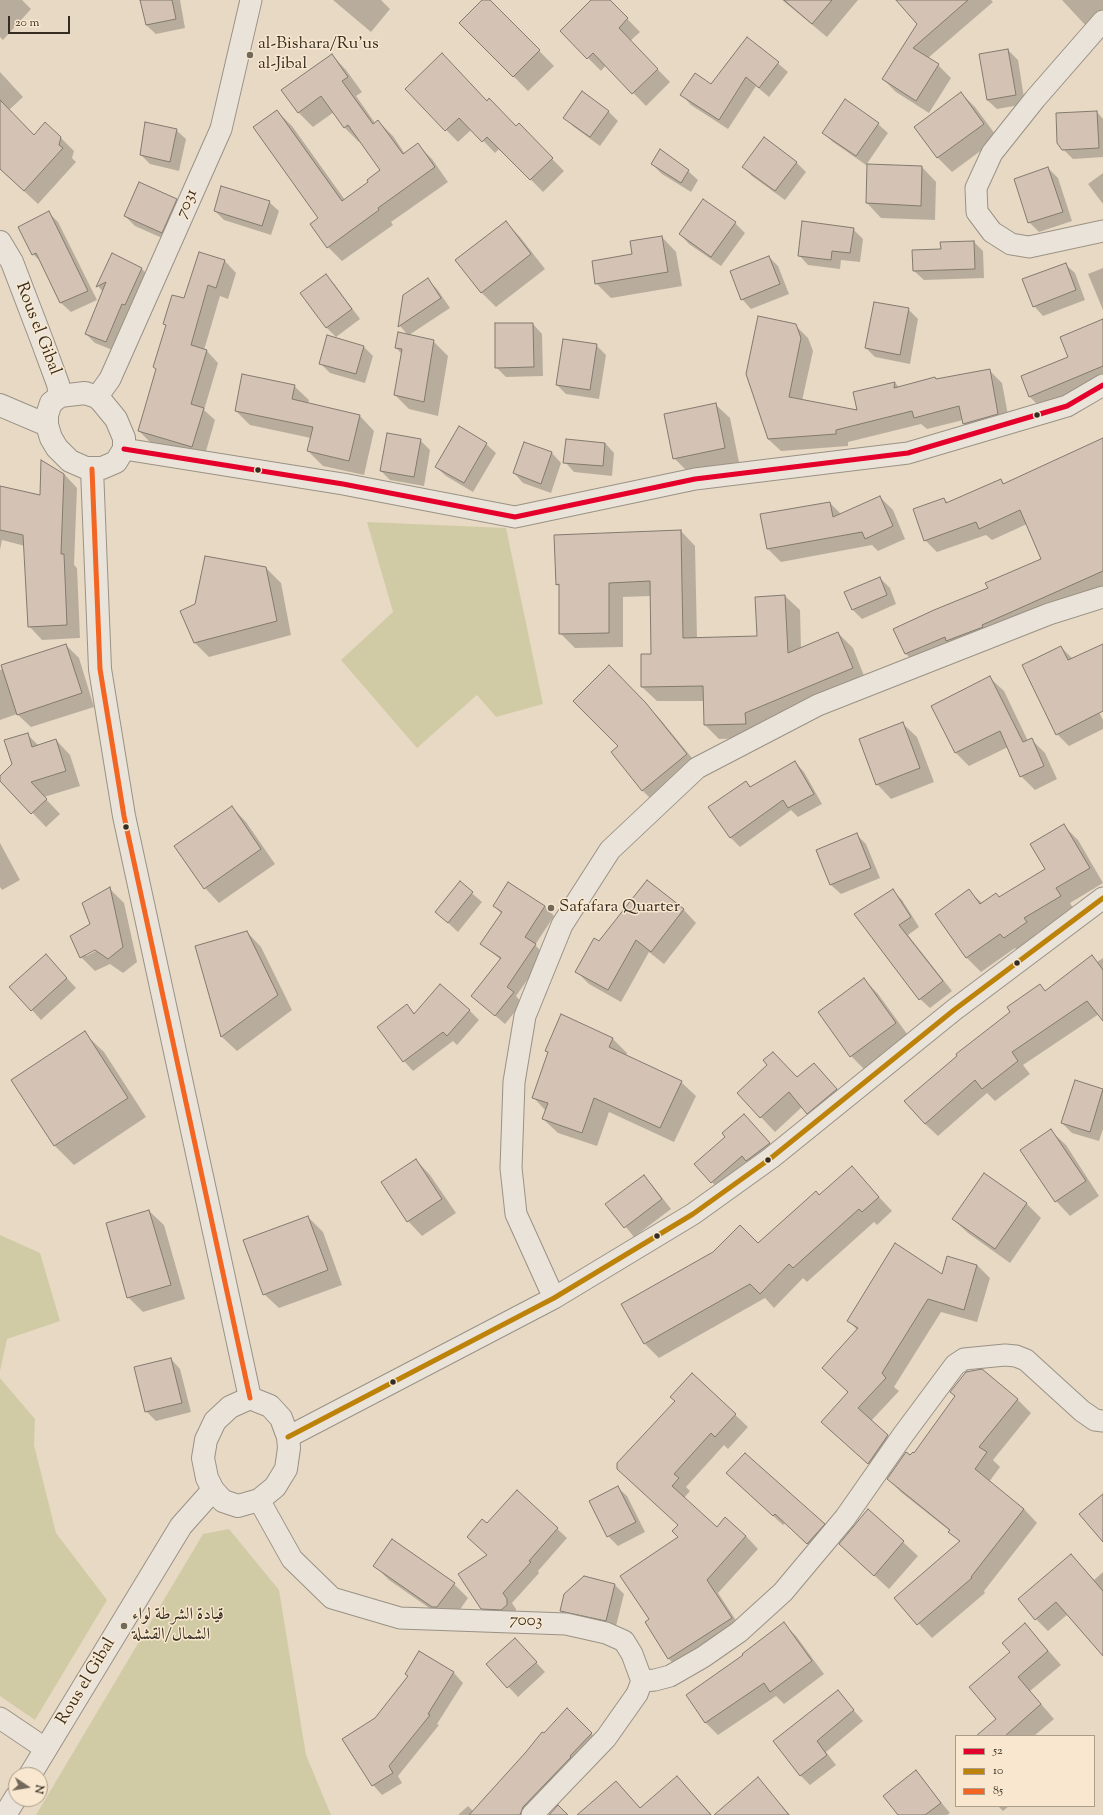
<!DOCTYPE html>
<html>
<head>
<meta charset="utf-8">
<style>
	body { margin:0 }
	#map { position:relative; width:1103px; height:1815px; overflow:hidden; background:#e7d9c4; font-family:"Sorts Mill Goudy",serif }
	canvas { display:block }
	.legend { position:absolute; left:955px; top:1735px; width:140px; height:72px; box-sizing:border-box; background:#f9e8cf; border:1px solid #ab9d8a; margin:0; padding:5px 7px; list-style:none; font-size:12px; color:#352d22 }
	.legend li { display:flex; align-items:center; gap:8px; height:20px }
	.legend b { width:20px; border:1px solid #ab9d8a }
	.north { position:absolute; left:8px; top:1767px; width:40px; height:40px; box-sizing:border-box; background:#f9e8cf; border:1px solid #ab9d8a; border-radius:50%; rotate:102deg; font-size:11px; font-weight:700; line-height:16px; text-align:center; color:#352d22 }
	.north::after { content:''; display:block; margin:auto; width:14px; height:18px; background:#73695b; clip-path:polygon(50% 0,100% 100%,50% 72%,0 100%) }
	.scale { position:absolute; left:8px; top:16px; width:62px; height:18px; box-sizing:border-box; border:2px solid #352d22; border-top:0; padding-left:5px; font-size:12px; line-height:14px; white-space:nowrap; color:#352d22; -webkit-text-stroke:3px #f9e8cf; paint-order:stroke }
</style>
</head>
<body>
<div id="map">
<canvas width="1103" height="1815"></canvas>
<ul class="legend">
<li><b style="height:5px;background:#e4002b"></b>52</li>
<li><b style="height:5px;background:#bd820a"></b>10</li>
<li><b style="height:5px;background:#f26522"></b>85</li>
</ul>
<div class="north">N</div>
<div class="scale">20 m</div>
</div>
<script>
const ctx = document.querySelector('canvas').getContext('2d');
ctx.lineJoin = 'round';
function fill(path, color) { ctx.fillStyle = color; ctx.fill(path, 'evenodd'); }
const toPath = rows => new Path2D(rows.map(r => 'M' + r).join(''));
function trace(path, color, width, dash) { ctx.strokeStyle = color; ctx.lineWidth = width; ctx.lineCap = dash ? 'butt' : 'round'; ctx.setLineDash(dash || []); ctx.stroke(path); }
function label(font, color, halo, rows, align = 'center') {
  ctx.font = font + ' "Sorts Mill Goudy",Amiri,serif'; ctx.lineWidth = 3; ctx.setLineDash([]); ctx.textBaseline = 'middle'; ctx.strokeStyle = halo; ctx.fillStyle = color; for (const [text, x, y, turn = 0] of rows) {
    ctx.save(); ctx.translate(x, y); ctx.rotate((+turn || 0) * Math.PI / 180); ctx.textAlign = isNaN(turn) ? turn : align; if (halo) ctx.strokeText(text, 0, 0); ctx.fillText(text, 0, 0); ctx.restore();
  }
}
fill(toPath([
	[367,522,506,528,543,704,496,717,477,695,417,748,341,660,393,612],
	[0,1235,40,1253,60,1321,7,1339,0,1371],
	[0,1378,35,1419,34,1445,56,1533,107,1600,35,1720,0,1696],
	[229,1529,279,1590,306,1755,331,1815,36,1815,203,1534]
]), '#d1cba5');
fill(toPath([
	[0,0,22,0,31,9,3,40,0,37],
	[141,0,180,0,185,28,156,34,146,25],
	[333,0,381,0,390,9,371,32],
	[484,0,489,0,554,66,528,91,461,23],
	[592,0,609,0,640,32,630,41,670,82,646,106,606,65,601,71,561,31],
	[782,0,858,0,827,37],
	[910,0,991,0,993,2,928,58,938,65,951,78,929,113,896,92,883,79,918,24],
	[1062,0,1103,0,1103,13,1087,27],
	[748,38,788,72,769,97,756,86,728,129,691,105,682,95,712,85],
	[1008,50,1018,60,1025,104,997,109,987,100],
	[332,55,346,70,362,92,356,96,375,123,378,121,393,136,405,154,418,145,432,159,448,182,391,222,393,225,342,261,328,247,319,218,277,111,292,126,345,200,370,182,382,171,360,141,359,142,345,128,334,112,313,127,299,113,283,91],
	[0,72,23,97,9,110,34,136,61,138,74,151,72,158,76,162,38,204,0,169],
	[406,89,487,102,516,127,519,125,564,171,543,192,500,148,495,153,472,129,458,142],
	[582,92,609,112,618,121,600,146,574,127,564,117],
	[961,93,975,107,998,138,952,172,938,158,915,127],
	[1097,112,1103,119,1103,157,1073,159,1063,149],
	[878,124,888,133,866,165,833,142,823,133],
	[176,130,186,139,179,171,150,164,141,155],
	[796,162,806,172,785,200,752,176,743,167],
	[652,164,688,171,698,180,691,192,662,174],
	[868,165,922,167,936,182,935,220,881,218,867,203],
	[1048,168,1058,178,1072,221,1039,232,1029,222],
	[1103,173,1103,204,1088,184],
	[176,200,186,210,171,242,135,226,125,216],
	[269,202,279,211,271,235,224,220,215,211],
	[48,212,58,222,97,300,71,312,61,303,43,264,33,254],
	[506,222,520,237,545,269,496,307,481,292],
	[735,223,745,233,721,266,689,244,680,234],
	[853,229,863,239,860,262,841,260,840,269,808,265,799,255],
	[662,237,676,252,682,286,611,298,596,283,633,255],
	[974,242,983,251,984,278,924,280,914,271],
	[199,253,225,261,236,273,228,299,220,296,204,350,207,351,218,363,204,410,215,420,204,458,150,442,139,431,157,370,154,367,166,326,164,324,185,300],
	[113,255,142,269,151,278,115,351,95,343,86,334,103,292,98,286],
	[769,257,778,266,789,294,751,309,742,299],
	[1065,264,1075,273,1085,300,1043,316,1034,306],
	[1103,268,1103,310,1088,274],
	[326,275,335,285,360,319,336,337,326,327],
	[428,280,437,289,450,308,409,335,433,341,448,356,438,416,409,409,395,395,402,354,396,348,408,335,400,326,404,295],
	[908,309,918,319,910,364,875,357,866,348],
	[533,324,542,334,543,376,506,377,496,367],
	[795,325,808,338,813,351,802,401,858,411,895,383,899,387,990,371,1002,383,1010,426,976,436,964,424,963,420,927,429,921,424,848,442,848,446,781,451,768,439],
	[1103,343,1103,379,1039,406,1030,397,1069,357],
	[596,345,606,355,599,399,566,394,557,385],
	[364,347,373,356,365,383,330,373,320,363],
	[294,386,309,400,308,404,360,416,374,431,364,475,323,466,308,451,311,438,250,425,236,411],
	[715,404,730,418,739,462,689,473,674,458],
	[1103,439,1103,588,918,666,906,654,894,630,989,589,1042,559,1027,524,992,540,986,535,937,552,925,540,944,499,948,503,1000,480,1005,485],
	[420,440,430,450,424,486,390,480,381,471],
	[605,443,614,453,612,476,574,472,565,462],
	[486,444,496,453,473,492,446,476,436,467],
	[524,444,552,453,561,463,551,493,523,483,514,473],
	[64,474,77,488,74,565,77,568,80,638,42,640,29,626,25,546,2,540,0,550,0,487,41,496],
	[880,497,893,510,905,539,878,551,872,545,781,562,768,549,830,503,841,514],
	[681,531,695,546,697,639,758,637,756,598,785,596,800,610,801,649,838,633,853,648,867,683,760,738,719,739,705,725,704,701,657,701,642,687,652,655,651,596,623,597,623,647,575,648,560,633,560,587,557,584],
	[266,568,281,583,291,635,209,657,195,643],
	[880,578,890,588,896,604,862,619,853,610],
	[66,645,79,658,94,707,31,727,17,714,0,720,0,670],
	[1103,646,1103,705,1097,708,1103,720,1103,729,1069,746,1057,734,1061,647,1073,659],
	[609,667,660,719,701,769,657,805,643,791,612,752,620,746],
	[990,678,1004,691,1028,741,1031,739,1045,753,1057,779,1035,790,1021,776,1008,747,969,766,956,753],
	[902,723,917,737,934,782,891,799,877,784],
	[27,734,39,746,56,740,70,755,80,786,44,797,60,814,46,827,0,779,0,777,13,765],
	[795,762,804,772,822,804,798,817,791,810,740,847,730,837,746,782,751,787],
	[232,807,246,822,275,864,219,903,205,888,176,846],
	[1064,826,1078,840,1103,883,1070,903,1075,911,1037,933,1041,937,1019,952,1015,948,981,972,966,957,969,891,982,903,999,898,1047,870],
	[856,834,866,844,880,878,841,894,831,885,817,851],
	[0,843,20,880,2,890,0,887],
	[647,881,684,910,696,923,664,964,649,952,621,1002,589,984,576,971],
	[460,883,482,902,458,932,446,921],
	[110,889,124,903,137,962,123,973,110,964,95,971,81,957,92,925],
	[99,947,100,949,86,956,86,953],
	[892,890,902,900,919,927,908,935,952,991,930,1008,920,999,855,914],
	[494,906,545,906,554,916,535,945,545,955,516,996,522,1003,505,1024,472,996,501,960,482,944,502,914],
	[247,932,261,947,292,1010,237,1051,222,1037,196,947],
	[1092,956,1097,962,1103,958,1103,1020,1099,1014,1023,1065,1030,1074,995,1101,987,1093,938,1136,925,1124,1012,1013,1040,985,1046,991],
	[55,965,76,988,41,1020,32,1010],
	[864,979,878,994,910,1038,865,1070,851,1056],
	[407,1006,415,1014,469,1010,479,1020,457,1045,453,1041,413,1071,404,1061,378,1027],
	[562,1015,613,1039,627,1053,626,1056,681,1082,696,1096,674,1142,609,1112,597,1146,558,1133,543,1119,546,1111,533,1097,549,1053,546,1051],
	[84,1033,104,1052,146,1117,74,1165,55,1146,12,1080],
	[814,1064,850,1104,822,1128,802,1107,775,1132,738,1093,797,1078],
	[1103,1090,1103,1129,1099,1141,1072,1133,1062,1123],
	[744,1115,779,1153,721,1192,696,1164,726,1137],
	[1051,1131,1066,1145,1099,1196,1070,1216,1056,1201],
	[416,1160,430,1175,456,1213,422,1236,408,1221],
	[852,1168,892,1211,877,1225,874,1222,807,1282,803,1278,774,1308,765,1298,659,1358,645,1344],
	[985,1174,1027,1204,1041,1218,1010,1263,968,1233,953,1219],
	[644,1176,653,1186,671,1209,634,1237,607,1204],
	[149,1211,164,1225,185,1299,143,1312,128,1297],
	[308,1217,323,1232,342,1285,279,1308,264,1294],
	[977,1265,990,1278,977,1322,941,1312,894,1387,899,1391,871,1421,900,1449,882,1476,836,1434,849,1392,857,1330,849,1321,942,1275],
	[171,1359,180,1369,191,1412,156,1421,146,1411],
	[692,1374,748,1427,728,1449,724,1445,686,1487,690,1491,684,1498,717,1528,746,1536,758,1549,718,1593,743,1631,681,1671,669,1659,646,1623,650,1620,679,1537,679,1525,631,1481],
	[1017,1399,1031,1413,993,1460,1000,1467,989,1482,1024,1509,1037,1523,984,1591,985,1593,932,1638,895,1598,960,1542,950,1531,902,1493,888,1479,910,1457],
	[737,1483,824,1524,834,1534,817,1553,785,1523,783,1525],
	[617,1487,627,1496,645,1532,618,1546,608,1536],
	[517,1491,567,1538,538,1571,539,1573,512,1603,516,1609,516,1615,492,1618,482,1608,488,1556,487,1524],
	[903,1542,918,1556,889,1589,840,1544],
	[1071,1555,1094,1580,1103,1572,1103,1654,1068,1614,1048,1631,1036,1619],
	[375,1566,454,1584,468,1598,452,1621,448,1621,389,1580],
	[614,1584,624,1594,615,1630,571,1621,561,1611],
	[784,1624,796,1636,824,1674,784,1704,776,1696,718,1735,706,1723,687,1695,744,1655],
	[1025,1624,1061,1665,1030,1691,1054,1719,1034,1736,978,1736,998,1719,1011,1652],
	[524,1649,545,1672,518,1697,487,1664],
	[420,1652,454,1673,463,1683,437,1724,439,1725,398,1776,402,1783,382,1795,373,1785,376,1719,409,1677],
	[838,1692,863,1721,826,1752,836,1765,810,1785,800,1775],
	[567,1710,603,1745,538,1815,458,1815,468,1806,474,1812],
	[916,1772,950,1813,947,1815,899,1815],
	[677,1777,712,1815,579,1815,616,1782,641,1809],
	[757,1779,790,1815,716,1815],
	[998,1806,1009,1806,1003,1811]
]), '#0003');
const building = toPath([
	[140,0,172,0,176,19,146,25,140,0],
	[482,0,490,0,540,50,513,77,459,23,482,0],
	[591,0,610,0,628,18,619,28,658,69,632,94,593,53,587,59,560,31,591,0],
	[784,0,832,0,812,24,784,0],
	[896,0,968,0,913,48,939,64,916,101,882,79,917,24,896,0],
	[747,37,779,62,759,88,746,77,719,120,680,95,695,73,711,84,747,37],
	[1008,49,1016,95,987,100,979,54,1008,49],
	[442,53,487,101,489,98,516,126,519,123,553,158,530,180,487,137,482,142,459,118,445,131,405,89,442,53],
	[332,54,348,77,342,81,373,124,378,120,403,154,418,143,435,167,378,208,379,210,327,248,310,224,318,218,253,127,277,110,342,201,368,182,367,180,380,170,348,125,344,128,321,96,298,113,281,90,332,54],
	[582,91,609,111,590,137,563,118,582,91],
	[961,92,984,124,937,158,914,127,961,92],
	[845,99,879,123,856,156,822,133,845,99],
	[0,100,34,135,45,122,61,137,59,145,63,148,24,191,0,169,0,100],
	[1097,111,1099,148,1062,150,1057,143,1056,113,1097,111],
	[145,122,177,129,170,162,140,155,145,122],
	[764,137,797,162,775,191,742,167,764,137],
	[660,149,689,170,681,183,651,164,660,149],
	[867,164,922,166,921,206,866,203,867,164],
	[1048,167,1063,212,1028,223,1014,179,1048,167],
	[139,182,177,199,162,233,124,216,139,182],
	[221,186,270,201,262,226,214,211,221,186],
	[703,199,736,222,711,257,679,234,703,199],
	[49,211,88,291,60,303,36,253,32,255,18,227,49,211],
	[506,221,531,254,481,293,455,260,506,221],
	[802,221,854,228,850,253,832,251,831,260,798,256,802,221],
	[662,236,668,272,595,284,592,261,632,254,630,241,662,236],
	[974,241,975,269,913,271,912,250,941,249,940,242,974,241],
	[199,252,225,260,216,288,208,285,191,345,207,350,191,404,204,408,192,447,138,431,156,369,153,367,166,325,163,324,172,295,184,298,199,252],
	[112,253,142,268,125,305,122,304,106,342,85,334,106,282,96,287,112,253],
	[769,256,780,284,741,300,730,271,769,256],
	[1066,263,1076,290,1033,307,1022,279,1066,263],
	[326,274,352,309,326,328,300,293,326,274],
	[428,278,441,298,398,327,403,295,428,278],
	[874,302,909,308,900,355,865,348,874,302],
	[758,316,796,324,801,338,789,397,857,410,853,392,895,382,894,388,935,377,936,379,990,369,998,414,963,424,959,406,914,418,912,411,836,430,836,434,768,439,746,374,758,316],
	[1103,319,1103,366,1029,397,1021,376,1068,357,1060,337,1103,319],
	[495,323,533,323,534,367,495,368,495,323],
	[398,332,434,340,424,402,394,395,402,349,395,348,398,332],
	[327,335,364,346,356,374,319,364,327,335],
	[563,339,597,344,590,390,556,385,563,339],
	[242,374,295,385,292,399,360,415,349,461,307,451,313,427,235,411,242,374],
	[716,403,725,448,673,459,664,414,716,403],
	[459,426,487,443,464,483,435,467,459,426],
	[387,433,421,439,414,477,380,471,387,433],
	[1103,438,1103,571,982,625,983,627,946,641,945,637,905,654,893,629,934,610,988,588,985,583,1041,559,1020,510,979,529,976,522,924,541,913,509,944,498,946,503,1001,479,1003,484,1103,438],
	[566,439,605,443,603,466,563,463,566,439],
	[524,442,552,452,541,484,513,473,524,442],
	[41,460,64,474,61,554,64,554,67,625,28,627,23,535,0,530,0,486,40,495,41,460],
	[880,496,893,526,865,539,862,532,767,549,760,514,830,502,833,517,880,496],
	[681,530,683,638,757,636,755,597,785,595,788,653,838,632,853,668,745,713,746,724,704,725,703,686,641,687,641,654,651,654,650,581,609,583,609,633,559,634,559,584,556,585,554,535,681,530],
	[205,556,266,567,277,621,194,643,180,611,195,604,205,556],
	[880,577,887,595,852,610,844,592,880,577],
	[66,644,82,693,17,715,1,665,66,644],
	[1103,644,1103,711,1056,735,1022,665,1061,646,1068,660,1103,644],
	[609,665,646,703,687,754,642,791,611,752,618,746,573,701,609,665],
	[990,676,1023,742,1032,738,1044,766,1020,777,1000,731,955,753,931,706,990,676],
	[903,722,920,768,876,785,859,739,903,722],
	[28,733,32,747,56,739,66,771,31,782,47,799,31,814,0,781,0,776,12,764,4,740,28,733],
	[795,761,814,794,788,808,783,800,730,838,708,807,746,781,750,787,795,761],
	[232,806,261,849,204,889,174,846,232,806],
	[1064,824,1090,868,1056,888,1061,896,1024,918,1027,922,1004,938,1000,934,966,958,935,914,969,889,980,904,996,893,999,897,1045,869,1030,844,1064,824],
	[857,833,871,868,830,885,816,850,857,833],
	[647,880,684,909,651,952,636,940,608,990,575,972,594,938,599,941,647,880],
	[460,881,473,892,448,923,435,912,460,881],
	[508,882,545,906,525,937,536,944,507,987,514,992,495,1016,471,996,501,958,480,944,502,912,493,906,508,882],
	[110,887,123,947,108,959,95,950,80,958,70,936,90,924,82,903,110,887],
	[893,889,911,917,899,925,943,981,919,1000,854,914,893,889],
	[247,931,278,995,221,1037,195,946,247,931],
	[46,954,67,978,31,1011,9,987,46,954],
	[1092,955,1103,970,1103,1021,1087,1001,1012,1052,1018,1061,982,1089,975,1080,925,1124,904,1101,957,1056,956,1054,1010,1012,1007,1007,1040,984,1045,991,1092,955],
	[864,978,896,1023,850,1057,818,1012,864,978],
	[440,984,470,1010,447,1036,443,1032,403,1062,377,1027,407,1004,414,1014,440,984],
	[561,1014,613,1038,609,1047,682,1081,660,1128,594,1098,582,1133,542,1119,548,1103,532,1098,548,1052,545,1051,561,1014],
	[85,1031,128,1098,54,1146,11,1080,85,1031],
	[773,1052,797,1077,814,1063,837,1089,807,1114,789,1092,760,1118,737,1093,767,1065,763,1060,773,1052],
	[1075,1080,1103,1089,1090,1132,1061,1123,1075,1080],
	[744,1114,770,1143,746,1161,742,1156,711,1183,694,1164,725,1137,722,1133,744,1114],
	[1051,1129,1086,1181,1055,1202,1020,1150,1051,1129],
	[416,1159,442,1199,407,1222,381,1182,416,1159],
	[852,1166,879,1197,862,1212,859,1209,793,1268,789,1264,760,1294,750,1284,644,1344,621,1304,713,1252,740,1225,758,1243,816,1191,819,1195,852,1166],
	[984,1173,1027,1203,995,1249,952,1219,984,1173],
	[644,1175,662,1199,624,1228,605,1204,644,1175],
	[149,1210,171,1285,127,1298,106,1223,149,1210],
	[308,1216,328,1270,263,1295,243,1240,308,1216],
	[895,1243,942,1274,947,1256,977,1265,964,1310,928,1299,882,1373,886,1378,858,1408,888,1435,868,1464,821,1422,848,1392,822,1368,858,1328,847,1321,895,1243],
	[171,1358,182,1403,145,1412,134,1367,171,1358],
	[982,1369,1018,1399,979,1447,987,1452,975,1469,1024,1509,971,1577,972,1578,917,1625,894,1598,960,1541,948,1532,950,1530,887,1479,906,1452,910,1455,913,1452,914,1453,955,1396,950,1392,966,1372,982,1369],
	[692,1373,736,1414,715,1437,711,1433,674,1474,679,1478,672,1486,717,1527,725,1517,746,1536,707,1580,732,1618,668,1659,645,1622,649,1619,620,1576,678,1537,672,1531,678,1525,617,1469,617,1463,675,1401,670,1397,692,1373],
	[745,1453,825,1524,807,1544,775,1514,773,1516,726,1473,745,1453],
	[618,1486,636,1522,607,1537,589,1501,618,1486],
	[517,1490,558,1528,529,1561,531,1562,503,1593,507,1599,507,1605,501,1610,481,1609,458,1574,487,1555,467,1537,482,1519,487,1523,517,1490],
	[1103,1494,1103,1542,1079,1514,1103,1494],
	[868,1509,904,1541,874,1576,839,1544,868,1509],
	[392,1539,455,1583,437,1607,432,1607,373,1566,392,1539],
	[1071,1554,1103,1591,1103,1656,1056,1602,1035,1620,1018,1599,1071,1554],
	[584,1576,615,1584,606,1621,560,1611,564,1594,584,1576],
	[784,1622,812,1661,770,1692,764,1683,705,1723,686,1695,743,1655,742,1654,784,1622],
	[1025,1623,1048,1651,1018,1677,1041,1704,1005,1736,976,1736,996,1719,969,1687,1010,1652,1002,1643,1025,1623],
	[515,1638,537,1662,507,1688,486,1664,515,1638],
	[419,1651,454,1672,428,1714,430,1715,389,1766,393,1773,372,1786,342,1739,375,1718,408,1676,405,1674,419,1651],
	[838,1690,854,1710,817,1741,827,1755,800,1776,773,1741,838,1690],
	[567,1708,592,1733,570,1756,571,1757,523,1807,520,1815,469,1815,526,1752,542,1732,544,1733,567,1708],
	[916,1770,941,1803,925,1815,898,1815,883,1796,916,1770],
	[677,1776,711,1815,577,1815,616,1781,640,1808,677,1776],
	[758,1777,789,1815,714,1815,758,1777],
	[558,1805,568,1815,549,1815,558,1805]
]);
fill(building, '#d4c2b5');
trace(building, '#827a6e', 1);
const minor = toPath([
	[1103,21,1035,99,992,153,976,188,977,212,992,232,1011,244,1029,247,1103,231],
	[97,397,110,379,221,129,251,0],
	[124,449,343,484,515,517,695,479,908,453,1067,406,1103,385],
	[554,1298,516,1214,511,1168,514,1082,525,1016,562,925,610,850,697,768,818,705,1049,614,1103,597],
	[288,1437,554,1298,693,1214,771,1158,954,1010,1103,898],
	[259,1500,292,1559,332,1598,400,1618,566,1624,606,1633,624,1641,632,1654,642,1681,637,1694,606,1738,532,1815],
	[642,1681,655,1680,670,1676,703,1657,739,1632,783,1592,845,1518,903,1435,955,1365,964,1359,1005,1355,1016,1356,1026,1360,1082,1411,1095,1420,1103,1421],
	[0,1718,46,1749]
]);
const tertiary = toPath([
	[0,242,12,262,41,338,58,384,60,396],
	[85,393,97,397,102,402,116,419,124,438,124,449,116,462,102,468,86,468,70,461,57,448,51,438,47,425,47,415,51,403,60,396,85,393],
	[0,405,47,425],
	[92,469,100,669,124,816,250,1398],
	[250,1398,270,1406,281,1418,288,1437,289,1448,286,1469,275,1487,259,1500,238,1506,223,1501,213,1490,207,1478,203,1458,206,1440,215,1421,230,1407,250,1398],
	[30,1775,181,1526,213,1490],
	[5,1815,16,1797]
]);
trace(minor, '#9a9285', 23);
trace(tertiary, '#9a9285', 24);
trace(minor, '#eae3d9', 21);
trace(tertiary, '#eae3d9', 22);
trace(toPath([
	[124,449,343,484,515,517,695,479,908,453,1067,406,1103,385]
]), '#e4002b', 5);
trace(toPath([
	[288,1437,554,1298,693,1214,771,1158,954,1010,1103,898]
]), '#bd820a', 5);
trace(toPath([
	[92,469,100,669,124,816,250,1398]
]), '#f26522', 5);
for (const [x, y, r, color] of [
	[250,55,4,"#73695b"],
	[1037,415,3.5,"#352d22"],
	[258,470,3.5,"#352d22"],
	[126,827,3.5,"#352d22"],
	[551,908,4,"#73695b"],
	[1017,963,3.5,"#352d22"],
	[768,1160,3.5,"#352d22"],
	[657,1236,3.5,"#352d22"],
	[393,1382,3.5,"#352d22"],
	[124,1626,4,"#73695b"]
]) { const dot = new Path2D(); dot.arc(x, y, r, 0, 2 * Math.PI); ctx.fillStyle = color; ctx.fill(dot); trace(dot, '#f9e8cf', 1.5); }
label('17px', '#352d22', '#f9e8cf', [
	["al-Bishara/Ru'us",258,45],
	["al-Jibal",258,65],
	["Safafara Quarter",559,908],
	["قيادة الشرطة لواء",132,1616],
	["الشمال/القشلة",132,1636]
], 'left');
label('17px', '#352d22', '#f9e8cf', [
	["7031",188,204,-66],
	["Rous el Gibal",37,329,69],
	["7003",526,1622,2],
	["Rous el Gibal",87,1682,-59]
]);
</script>
</body>
</html>
